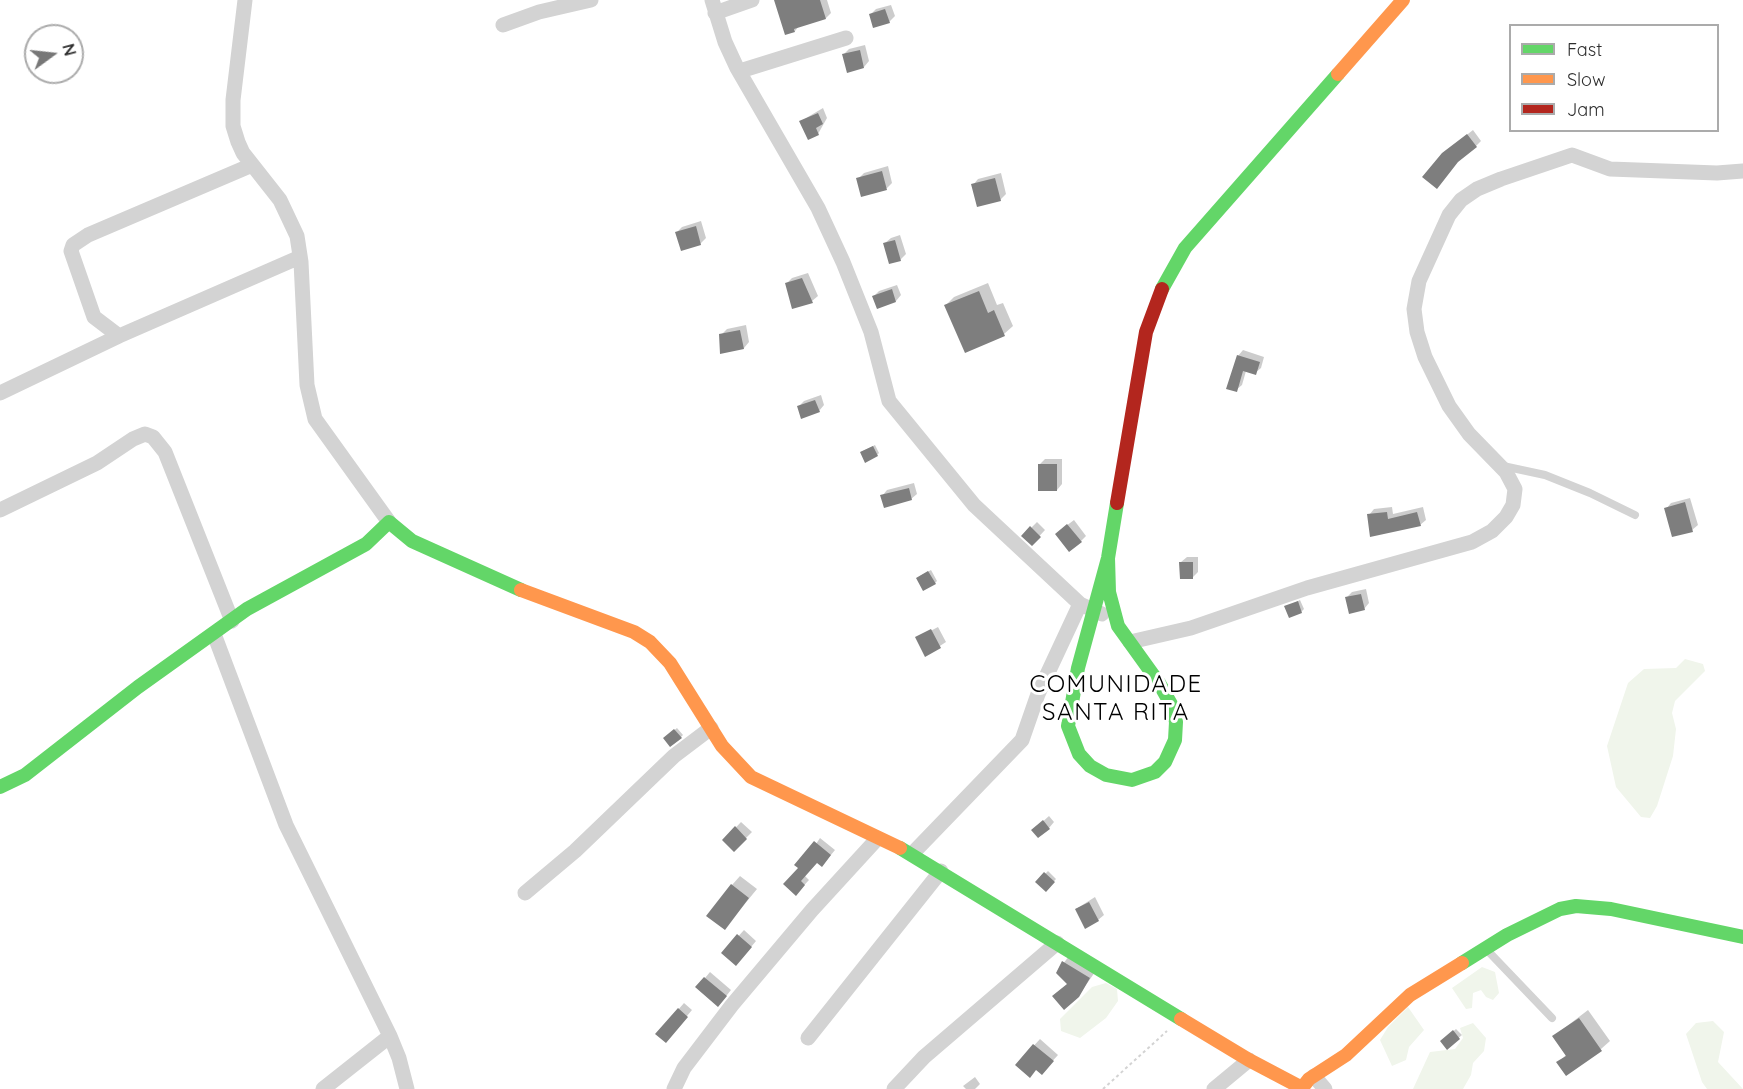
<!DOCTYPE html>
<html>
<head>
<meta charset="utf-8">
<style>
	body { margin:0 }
	#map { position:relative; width:1743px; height:1089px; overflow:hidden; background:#fff; font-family:Quicksand,sans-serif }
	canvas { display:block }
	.legend { position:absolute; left:1509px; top:24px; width:210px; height:108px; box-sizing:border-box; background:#fff; border:2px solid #ababab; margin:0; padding:8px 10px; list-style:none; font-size:18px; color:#2e2e2e }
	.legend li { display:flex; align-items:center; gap:12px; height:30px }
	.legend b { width:30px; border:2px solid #ababab }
	.north { position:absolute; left:24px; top:24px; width:60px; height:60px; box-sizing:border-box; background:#fff; border:2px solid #ababab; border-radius:50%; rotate:75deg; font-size:16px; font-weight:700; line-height:24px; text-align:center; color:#2e2e2e }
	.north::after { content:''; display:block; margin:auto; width:21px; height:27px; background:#777; clip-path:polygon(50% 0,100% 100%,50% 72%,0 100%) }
</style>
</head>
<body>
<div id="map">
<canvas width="1743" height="1089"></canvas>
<ul class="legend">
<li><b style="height:8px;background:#63d668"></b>Fast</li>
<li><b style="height:8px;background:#ff974d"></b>Slow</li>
<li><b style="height:8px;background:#b3261e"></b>Jam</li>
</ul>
<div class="north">N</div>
</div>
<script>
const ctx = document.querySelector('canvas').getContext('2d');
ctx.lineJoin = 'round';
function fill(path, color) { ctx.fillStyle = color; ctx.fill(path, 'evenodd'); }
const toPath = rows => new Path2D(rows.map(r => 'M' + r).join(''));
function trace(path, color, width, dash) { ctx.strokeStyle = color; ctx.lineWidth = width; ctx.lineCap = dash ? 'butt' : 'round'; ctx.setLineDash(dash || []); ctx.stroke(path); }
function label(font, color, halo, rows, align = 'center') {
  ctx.font = font + ' Quicksand,sans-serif'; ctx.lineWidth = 6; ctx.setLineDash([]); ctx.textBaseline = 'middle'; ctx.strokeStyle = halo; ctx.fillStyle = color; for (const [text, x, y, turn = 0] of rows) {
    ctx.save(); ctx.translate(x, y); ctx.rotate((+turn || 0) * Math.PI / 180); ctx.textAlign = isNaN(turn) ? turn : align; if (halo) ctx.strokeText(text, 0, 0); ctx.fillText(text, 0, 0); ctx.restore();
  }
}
fill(toPath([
	[1685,659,1703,664,1705,671,1675,701,1672,713,1676,729,1673,756,1657,806,1650,818,1641,817,1616,787,1607,746,1628,683,1644,669,1676,668],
	[1482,967,1495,972,1499,993,1493,1000,1486,997,1481,990,1473,993,1472,1008,1466,1009,1452,988],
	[1106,983,1117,989,1118,1001,1106,1018,1080,1038,1061,1031,1060,1019,1092,987],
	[1408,1007,1424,1030,1409,1047,1406,1060,1392,1066,1380,1040,1388,1027],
	[1713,1021,1724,1032,1718,1062,1743,1089,1707,1089,1702,1082,1686,1034,1696,1023],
	[1473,1023,1486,1038,1484,1051,1473,1063,1471,1075,1463,1089,1413,1089,1430,1052,1455,1049,1463,1038,1460,1028]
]), '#f0f5eb');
fill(toPath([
	[775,0,827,0,831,13,826,18,799,26,795,31],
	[891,5,895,16,889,22,870,15,876,9],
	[865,45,869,61,864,67,844,54,849,49],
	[823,108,827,118,818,134,801,121],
	[1473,130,1481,141,1476,146,1450,148],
	[888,166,892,183,887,188,862,195,858,179,864,173],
	[1001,173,1006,194,1000,200,973,185,978,179],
	[701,221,706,238,700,244,677,232,682,227],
	[900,235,906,254,900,260,885,243,891,238],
	[808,273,818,296,812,301,787,283,792,278],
	[988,283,997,305,1003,303,1013,326,1004,334,946,305,954,297],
	[897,285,901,295,896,301,874,296,879,291],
	[746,325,749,342,744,348,721,352,721,335,727,329],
	[1243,350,1264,357,1261,368,1255,373,1246,371,1242,385,1236,390,1238,356],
	[821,395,824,405,819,411,798,407,804,401],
	[875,445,879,453,877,455,861,452],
	[1045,459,1062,459,1062,484,1057,490,1039,465],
	[914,483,917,494,911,499,882,496,887,490],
	[1690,498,1698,525,1692,530,1666,509,1671,503],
	[1392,507,1393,514,1423,507,1426,520,1420,525,1371,536,1369,515,1374,509],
	[1074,520,1086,536,1081,541,1062,529],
	[1037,522,1045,530,1032,544,1023,536],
	[1187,557,1198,557,1198,572,1193,577,1181,562],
	[931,570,937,581,935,583,920,576],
	[1366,589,1369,603,1364,609,1346,598,1352,592],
	[1300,600,1304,609,1301,612,1286,607],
	[938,627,946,642,926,655,917,638],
	[677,728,683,735,681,737,665,738],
	[1049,816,1054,822,1049,828,1039,825],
	[741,822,752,832,734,850,724,840],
	[820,838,835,850,826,861,817,861,804,875,809,880,796,894,800,868],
	[1048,871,1056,879,1046,890,1037,882],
	[740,876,757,889,725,928,732,885],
	[1095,897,1104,915,1098,920,1076,909],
	[744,930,756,941,742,958,724,952],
	[1069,956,1095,972,1079,995,1057,972],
	[710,972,731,990,723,1000,705,978],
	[684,1003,692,1010,671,1035,657,1034],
	[1588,1010,1610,1041,1601,1049,1558,1063,1567,1054,1554,1036],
	[1456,1029,1462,1035,1448,1047,1442,1041],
	[1040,1039,1058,1055,1047,1067,1037,1069,1017,1064],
	[975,1077,980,1084,975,1089,966,1089,963,1086]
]), '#0003');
fill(toPath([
	[774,0,820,0,826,19,794,29,795,32,785,35],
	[885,9,890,23,873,28,869,14],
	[860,50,864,68,847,73,842,54],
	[818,113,823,124,816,128,819,135,808,140,799,121],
	[1467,134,1477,147,1458,162,1437,189,1422,177,1442,153],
	[882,171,887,190,861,197,856,178],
	[995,178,1001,201,977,207,971,184],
	[696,226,701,245,681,251,675,232],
	[895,240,901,261,889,264,883,243],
	[802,278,813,303,792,309,785,283],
	[892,289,896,302,877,309,872,296],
	[979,291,988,313,994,310,1005,336,965,353,944,305],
	[740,330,744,349,720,354,719,334],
	[1237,355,1260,362,1256,375,1243,371,1237,392,1226,389],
	[815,400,820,412,801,419,797,406],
	[873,446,878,456,865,463,860,452],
	[1038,464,1057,464,1057,491,1038,491],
	[909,488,912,500,884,508,880,495],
	[1685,502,1693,532,1672,537,1664,508],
	[1387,512,1388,519,1417,512,1421,526,1370,537,1367,514],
	[1067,524,1082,542,1069,552,1055,534],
	[1030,526,1041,537,1032,546,1021,536],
	[1179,562,1193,562,1193,579,1180,579],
	[928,571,936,584,923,591,916,578],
	[1361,594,1365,610,1349,614,1345,597],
	[1298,601,1302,613,1289,618,1284,606],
	[931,629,941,648,925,657,915,637],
	[674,729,682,738,670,747,663,738],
	[1043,820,1050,829,1038,838,1031,830],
	[735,826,747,839,734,852,722,840],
	[814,841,831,855,822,867,817,863,801,881,805,885,796,896,783,884,798,868,794,865],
	[1044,872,1055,882,1046,892,1035,882],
	[731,884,749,898,725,930,706,916],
	[1089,902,1099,921,1085,929,1075,909],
	[737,934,752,947,736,966,721,953],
	[1062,961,1090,978,1079,997,1064,1010,1052,996,1067,984,1056,973],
	[704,977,727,996,718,1007,695,987],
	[678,1008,688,1017,666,1043,655,1034],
	[1579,1018,1602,1051,1566,1076,1556,1062,1566,1056,1552,1036],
	[1453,1030,1460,1039,1447,1050,1440,1041],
	[1033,1044,1054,1061,1042,1075,1036,1070,1030,1078,1015,1065]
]), '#7e7e7e');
trace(toPath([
	[1103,1089,1167,1031]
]), '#d3d3d3', 2, [3, 3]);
trace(toPath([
	[1503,466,1545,475,1590,493,1635,515],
	[1486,949,1552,1018]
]), '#d3d3d3', 8);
trace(toPath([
	[245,0,233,100,233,126,238,142,243,153,280,200,297,236,301,262,307,385,315,419,389,522],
	[712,0,725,42,737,68,818,208,843,262,871,332,889,401,974,505,1080,604,1102,614],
	[715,13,752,0],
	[503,25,539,12,591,0],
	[740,71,846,38],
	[119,336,94,317,71,251,73,245,88,235,252,165],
	[0,393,119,336,300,257],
	[0,510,97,463,133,439,145,434,153,437,165,452,232,621],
	[214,634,286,825,390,1036,399,1058,407,1089],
	[1130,642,1191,628,1307,588,1472,542,1492,531,1506,517,1513,505,1515,489,1506,472,1469,434,1449,406,1425,357,1417,332,1414,309,1419,281,1449,215,1461,200,1477,189,1501,179,1572,155,1610,169,1717,173,1743,171],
	[912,854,1022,740,1038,694,1080,604],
	[525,893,575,851,674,756,711,728],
	[808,1038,941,871],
	[1314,1076,1325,1089],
	[323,1089,390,1036],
	[674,1089,684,1068,732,1005,812,910,877,839],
	[894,1089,924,1057,1057,943],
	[1214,1089,1249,1060]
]), '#d3d3d3', 15);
trace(toPath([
	[1162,289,1185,248,1338,74],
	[1108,558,1109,592,1118,626,1159,683,1172,706,1176,722,1175,740,1165,762,1155,772,1132,780,1106,775,1090,766,1079,754,1068,726,1078,668,1108,558,1117,503],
	[0,787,25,775,138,687,247,609,366,544,389,522,412,541,521,590],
	[900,848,1181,1019],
	[1462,963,1507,935,1560,909,1576,906,1611,909,1743,937]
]), '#63d668', 14);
trace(toPath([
	[1338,74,1403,0],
	[521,590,634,632,650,642,670,663,722,746,751,777,900,848],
	[1181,1019,1249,1060,1302,1088,1309,1079,1346,1055,1410,995,1462,963]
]), '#ff974d', 14);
trace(toPath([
	[1117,503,1146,332,1162,289]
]), '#b3261e', 14);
ctx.letterSpacing = '1.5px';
label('24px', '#000', '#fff', [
	["COMUNIDADE",1116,685],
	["SANTA RITA",1116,713]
]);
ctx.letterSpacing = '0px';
</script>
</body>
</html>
